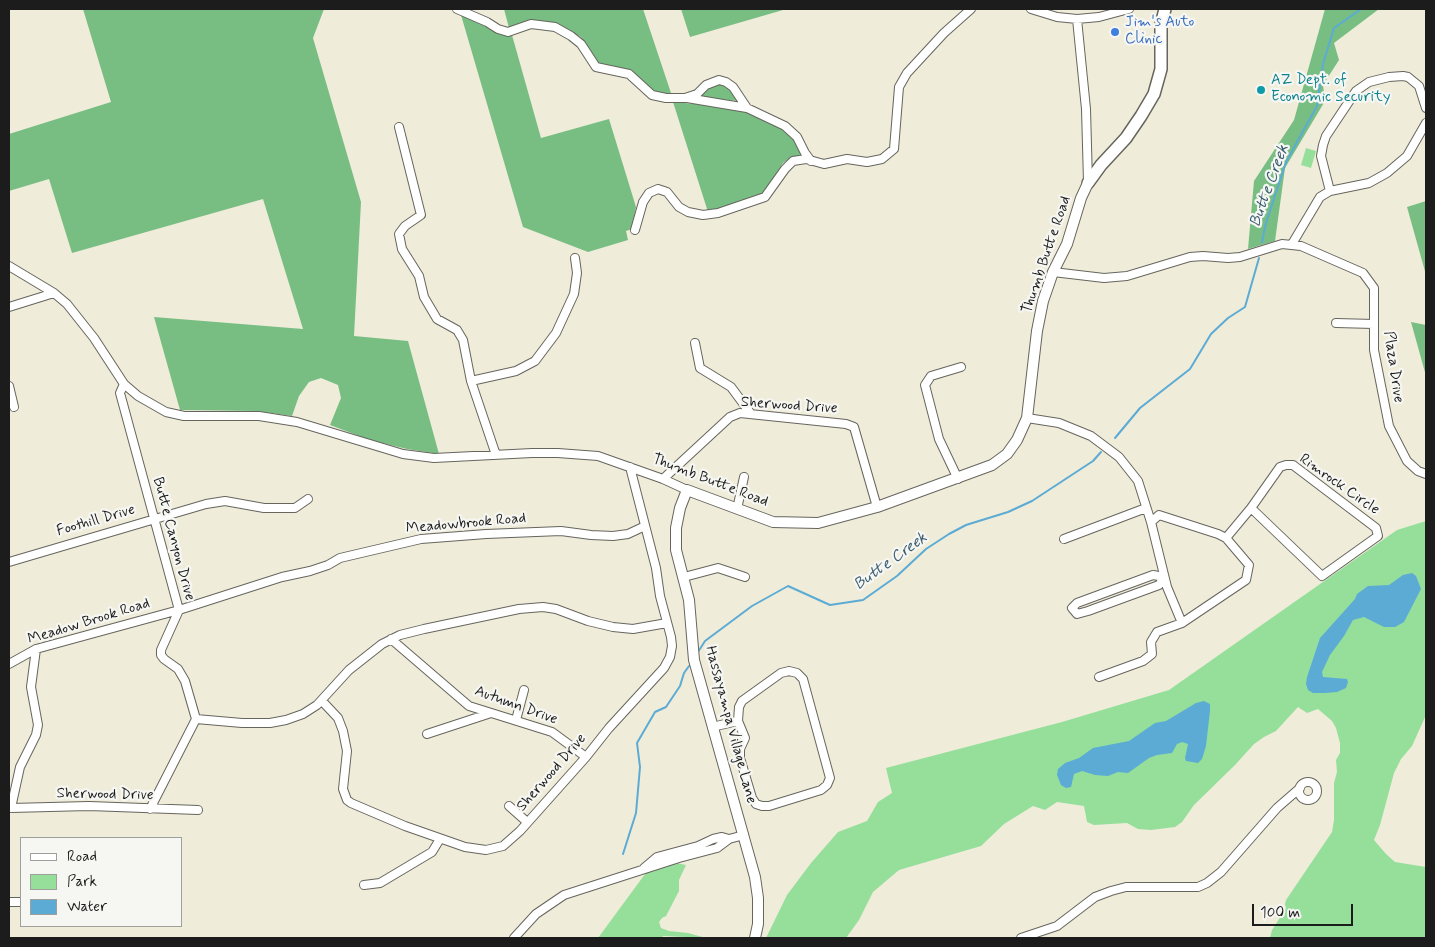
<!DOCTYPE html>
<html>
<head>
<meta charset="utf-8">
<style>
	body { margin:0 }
	#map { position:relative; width:1435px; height:947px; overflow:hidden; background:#f0ecda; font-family:Mynerve,sans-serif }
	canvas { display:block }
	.frame { position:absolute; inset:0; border:10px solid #1c1c1c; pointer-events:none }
	.legend { position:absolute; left:20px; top:837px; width:162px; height:90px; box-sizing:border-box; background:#f6f6f2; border:1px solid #9f9f9c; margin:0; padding:6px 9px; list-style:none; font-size:15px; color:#1c1c1c }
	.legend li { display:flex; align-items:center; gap:10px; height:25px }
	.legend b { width:25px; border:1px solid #9f9f9c }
	.scale { position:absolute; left:1252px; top:904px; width:101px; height:22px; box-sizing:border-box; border:2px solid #1c1c1c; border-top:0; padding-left:6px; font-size:15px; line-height:18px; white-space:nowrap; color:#1c1c1c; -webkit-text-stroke:4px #f6f6f2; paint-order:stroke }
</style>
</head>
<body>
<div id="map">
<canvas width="1435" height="947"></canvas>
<div class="frame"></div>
<ul class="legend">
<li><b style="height:6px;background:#fff"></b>Road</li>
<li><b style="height:14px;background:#95df9b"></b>Park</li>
<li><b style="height:14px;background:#5babd5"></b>Water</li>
</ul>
<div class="scale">100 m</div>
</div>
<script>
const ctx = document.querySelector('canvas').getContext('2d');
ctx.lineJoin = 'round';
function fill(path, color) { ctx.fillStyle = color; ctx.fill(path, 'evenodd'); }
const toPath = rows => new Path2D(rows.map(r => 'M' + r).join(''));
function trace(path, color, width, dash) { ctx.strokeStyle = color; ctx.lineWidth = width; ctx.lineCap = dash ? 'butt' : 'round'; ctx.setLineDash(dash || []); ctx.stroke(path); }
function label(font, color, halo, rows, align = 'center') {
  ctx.font = font + ' Mynerve,sans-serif'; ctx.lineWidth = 4.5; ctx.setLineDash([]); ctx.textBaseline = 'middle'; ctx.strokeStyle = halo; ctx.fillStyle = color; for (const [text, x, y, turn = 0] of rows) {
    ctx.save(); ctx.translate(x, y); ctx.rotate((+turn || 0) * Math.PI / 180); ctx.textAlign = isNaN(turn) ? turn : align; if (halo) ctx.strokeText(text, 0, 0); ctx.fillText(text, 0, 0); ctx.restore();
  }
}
fill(toPath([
	[1306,148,1316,151,1311,168,1301,165],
	[1426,521,1426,715,1412,746,1401,759,1394,773,1380,825,1374,840,1386,854,1395,862,1426,867,1426,938,1270,938,1272,930,1286,908,1285,904,1286,900,1332,832,1334,820,1334,783,1337,772,1336,760,1340,753,1340,743,1336,728,1332,721,1318,709,1307,713,1298,707,1276,731,1264,737,1254,744,1235,765,1194,805,1182,822,1175,827,1151,830,1138,829,1127,823,1094,825,1087,822,1084,806,1057,802,1045,810,1033,806,1004,824,981,846,899,870,873,892,859,920,846,938,766,938,787,895,811,863,838,832,867,821,878,802,892,793,886,768,1062,722,1169,690,1397,530],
	[671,862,686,865,679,880,679,891,666,916,662,918,659,922,661,928,669,931,688,933,706,938,663,936,662,938,598,938,648,870]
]), '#95df9b');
fill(toPath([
	[83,9,324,9,313,38,361,202,354,336,408,341,439,454,407,449,370,440,330,425,341,398,338,385,321,378,309,382,299,396,292,416,256,411,180,410,154,317,303,329,263,199,72,253,49,179,9,191,9,134,111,102],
	[504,9,643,9,672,96,653,92,636,75,629,71,599,64,581,37,556,24,531,20,509,28],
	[681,9,782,9,783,10,690,37],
	[1325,9,1379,9,1334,43,1339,60,1323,85,1325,101,1285,168,1275,241,1248,249,1254,181,1294,120],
	[461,15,495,31,512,35,541,138,609,119,636,207,632,229,626,231,628,240,588,252,523,227],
	[718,84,730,87,738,101,699,97,707,88],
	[673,102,741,108,782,127,793,136,803,156,789,159,783,163,763,195,708,212],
	[1426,201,1426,275,1407,207],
	[1411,322,1426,325,1426,376]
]), '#78be83');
fill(toPath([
	[1412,573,1416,576,1421,589,1404,622,1395,627,1384,627,1364,617,1353,620,1344,636,1330,655,1322,672,1323,677,1347,679,1348,682,1346,688,1337,692,1325,693,1313,693,1308,690,1306,684,1307,677,1320,638,1355,599,1357,594,1368,586,1389,585,1403,575],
	[1204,701,1210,704,1210,711,1206,746,1202,759,1198,763,1186,761,1185,758,1188,744,1182,742,1177,744,1172,753,1157,755,1149,758,1128,773,1118,772,1108,776,1095,775,1082,771,1074,774,1071,787,1066,788,1061,785,1057,775,1058,769,1065,763,1079,758,1093,748,1129,741,1155,723,1166,721,1196,703]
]), '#5babd5');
trace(toPath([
	[1262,242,1266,223,1286,162,1317,106,1323,64,1334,28,1361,9],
	[1115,438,1140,408,1190,369,1211,334,1228,318,1245,307,1259,258],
	[698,652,705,641,752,606,788,586,830,605,863,600,897,576,926,549,949,534,966,525,1008,512,1032,501,1093,461,1101,452],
	[623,854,636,813,640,767,637,743,655,712,666,707,680,686,684,673,689,666]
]), '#5babd5', 2);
const minor = toPath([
	[457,9,487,22,498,29,508,32,531,24,555,27,571,36,581,44,596,67,629,74,652,95,666,98,685,98,697,94,706,85,719,80,726,82,733,87,747,108,785,126,797,137,805,153,811,161],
	[1031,9,1057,17,1077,19,1099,17,1129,9],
	[1077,19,1086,109,1088,182],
	[687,98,747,108],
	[1426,108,1419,86,1408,77,1403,76,1389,77,1369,82,1356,91,1326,136,1323,145,1321,156,1330,191,1369,183,1387,173,1407,156,1426,123],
	[399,127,421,215,405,226,399,234,402,249,419,276,424,297,437,319,457,330,463,340,471,381,496,455],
	[635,230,643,202,649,193,658,189,667,192,679,207,688,212,703,215,718,213,765,197,785,169,793,161,806,159,824,164,847,159,867,162,882,159,894,149,899,87,907,73,944,33,971,9],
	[1292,244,1320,197,1330,191],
	[9,266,54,293,67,304,94,338,124,384,138,396,166,412,184,416,259,416,297,422,403,454,434,458,532,453,558,453,598,456,663,479,687,490],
	[1053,272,1104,278,1127,276,1190,257,1203,256,1228,258,1240,257,1282,244,1301,246,1363,273,1374,288,1374,350,1389,426,1407,461,1418,471,1426,474],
	[9,307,54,293],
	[1336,323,1374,324],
	[695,343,700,368,731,387,751,414],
	[471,381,516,371,535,361,556,333,574,294,577,273,575,258],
	[124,384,120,393,123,404,179,610,161,650,161,655,164,659,178,669,185,681,196,719],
	[9,386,14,407],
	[1027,418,1059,423,1091,436,1119,457,1138,481,1151,522,1159,515,1218,534,1226,538,1249,565,1246,580,1182,623,1167,587,1151,522],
	[663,479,730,417,740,413,846,424,854,427,877,507],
	[958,479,939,439,925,385,931,376,961,367],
	[737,509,744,477],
	[1226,538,1251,508,1280,467,1286,465,1293,465,1376,528,1378,536,1322,576,1251,508],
	[1064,539,1146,508],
	[9,562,206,504,225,501,264,508,295,508,308,499],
	[1153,575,1164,577,1159,585,1088,611,1077,614,1072,608,1077,603,1153,575],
	[684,577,718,568,745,577],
	[391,639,469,706,552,732,586,757],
	[9,664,36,649,179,610,282,577,310,571,328,565,340,558,421,539,486,534,561,531,591,535,613,536,628,534,645,526],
	[1099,677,1143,661,1152,654,1151,642,1157,632,1182,623],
	[322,701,338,718,343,731,347,751,343,789,347,800,351,803,405,826,465,847,486,850,503,846,520,831,586,757,609,728,664,668,670,657,672,646,671,637,660,596,656,568,630,467],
	[196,719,242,723,270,723,286,720,303,714,317,705,349,670,382,644,400,635,424,629,519,609,543,607,556,609,588,621,613,627,633,629,667,623],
	[516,720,524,690],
	[712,727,738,721,745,738,740,749,740,758,752,798,756,804,762,806,769,806,821,790,827,785,830,778,803,679,797,673,789,671,781,673,742,701,739,707,738,721],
	[427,734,491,713],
	'1299 791a9 9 0 1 1 18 0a9 9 0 1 1-18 0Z',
	[509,806,527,822],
	[9,807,11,808,20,767,36,735,38,725,31,687,36,649],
	[11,808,89,806,198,810],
	[150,809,196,719],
	[644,868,657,857,698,846,713,839,722,837,729,839],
	[364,885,380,883,432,852,440,839],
	[9,902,21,902],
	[514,938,536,914,564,895,679,858,717,848,729,839,744,835],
	[1021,938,1057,926,1095,897,1111,891,1126,887,1198,887,1207,883,1221,872,1277,808,1300,788]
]);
const tertiary = toPath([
	[755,938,758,924,758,898,755,877,694,660,689,600,676,550,676,528,680,508,687,490,773,522,818,523,877,507,992,465,1007,454,1017,440,1027,418,1037,331,1043,301,1053,272,1067,244,1081,198,1088,183]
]);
const secondary = toPath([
	[1088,183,1101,165,1126,138,1141,116,1154,94,1161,69,1161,25,1165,9]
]);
trace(minor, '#66655e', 10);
trace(tertiary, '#66655e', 12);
trace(secondary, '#66655e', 14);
trace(minor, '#fff', 8);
trace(tertiary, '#fff', 10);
trace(secondary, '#fff', 11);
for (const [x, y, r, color] of [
	[1115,32,5,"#3f7fe0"],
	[1261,90,5,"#0f9aa8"]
]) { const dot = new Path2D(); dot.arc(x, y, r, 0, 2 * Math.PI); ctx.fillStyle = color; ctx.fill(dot); trace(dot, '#f6f6f2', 2); }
label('15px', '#366cbe', '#f6f6f2', [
	["Jim's Auto",1125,23],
	["Clinic",1125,40]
], 'left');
label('15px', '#0d838f', '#f6f6f2', [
	["AZ Dept. of",1271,81],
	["Economic Security",1271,98]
], 'left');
label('15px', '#1c1c1c', '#f6f6f2', [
	["Thumb Butte Road",1047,255,-71],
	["Plaza Drive",1393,367,82],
	["Sherwood Drive",789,406,4],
	["Thumb Butte Road",710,481,21],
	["Rimrock Circle",1339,485,35],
	["Foothill Drive",96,521,-16],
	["Meadowbrook Road",466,524,-5],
	["Butte Canyon Drive",173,539,75],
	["Meadow Brook Road",89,622,-17],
	["Autumn Drive",516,706,20],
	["Hassayampa Village Lane",730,725,75],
	["Sherwood Drive",552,773,-49],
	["Sherwood Drive",105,795,1]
]);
label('italic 16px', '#385c6f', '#f6f6f2', [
	["Butte Creek",1270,186,-70],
	["Butte Creek",891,562,-36]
]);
</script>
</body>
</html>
